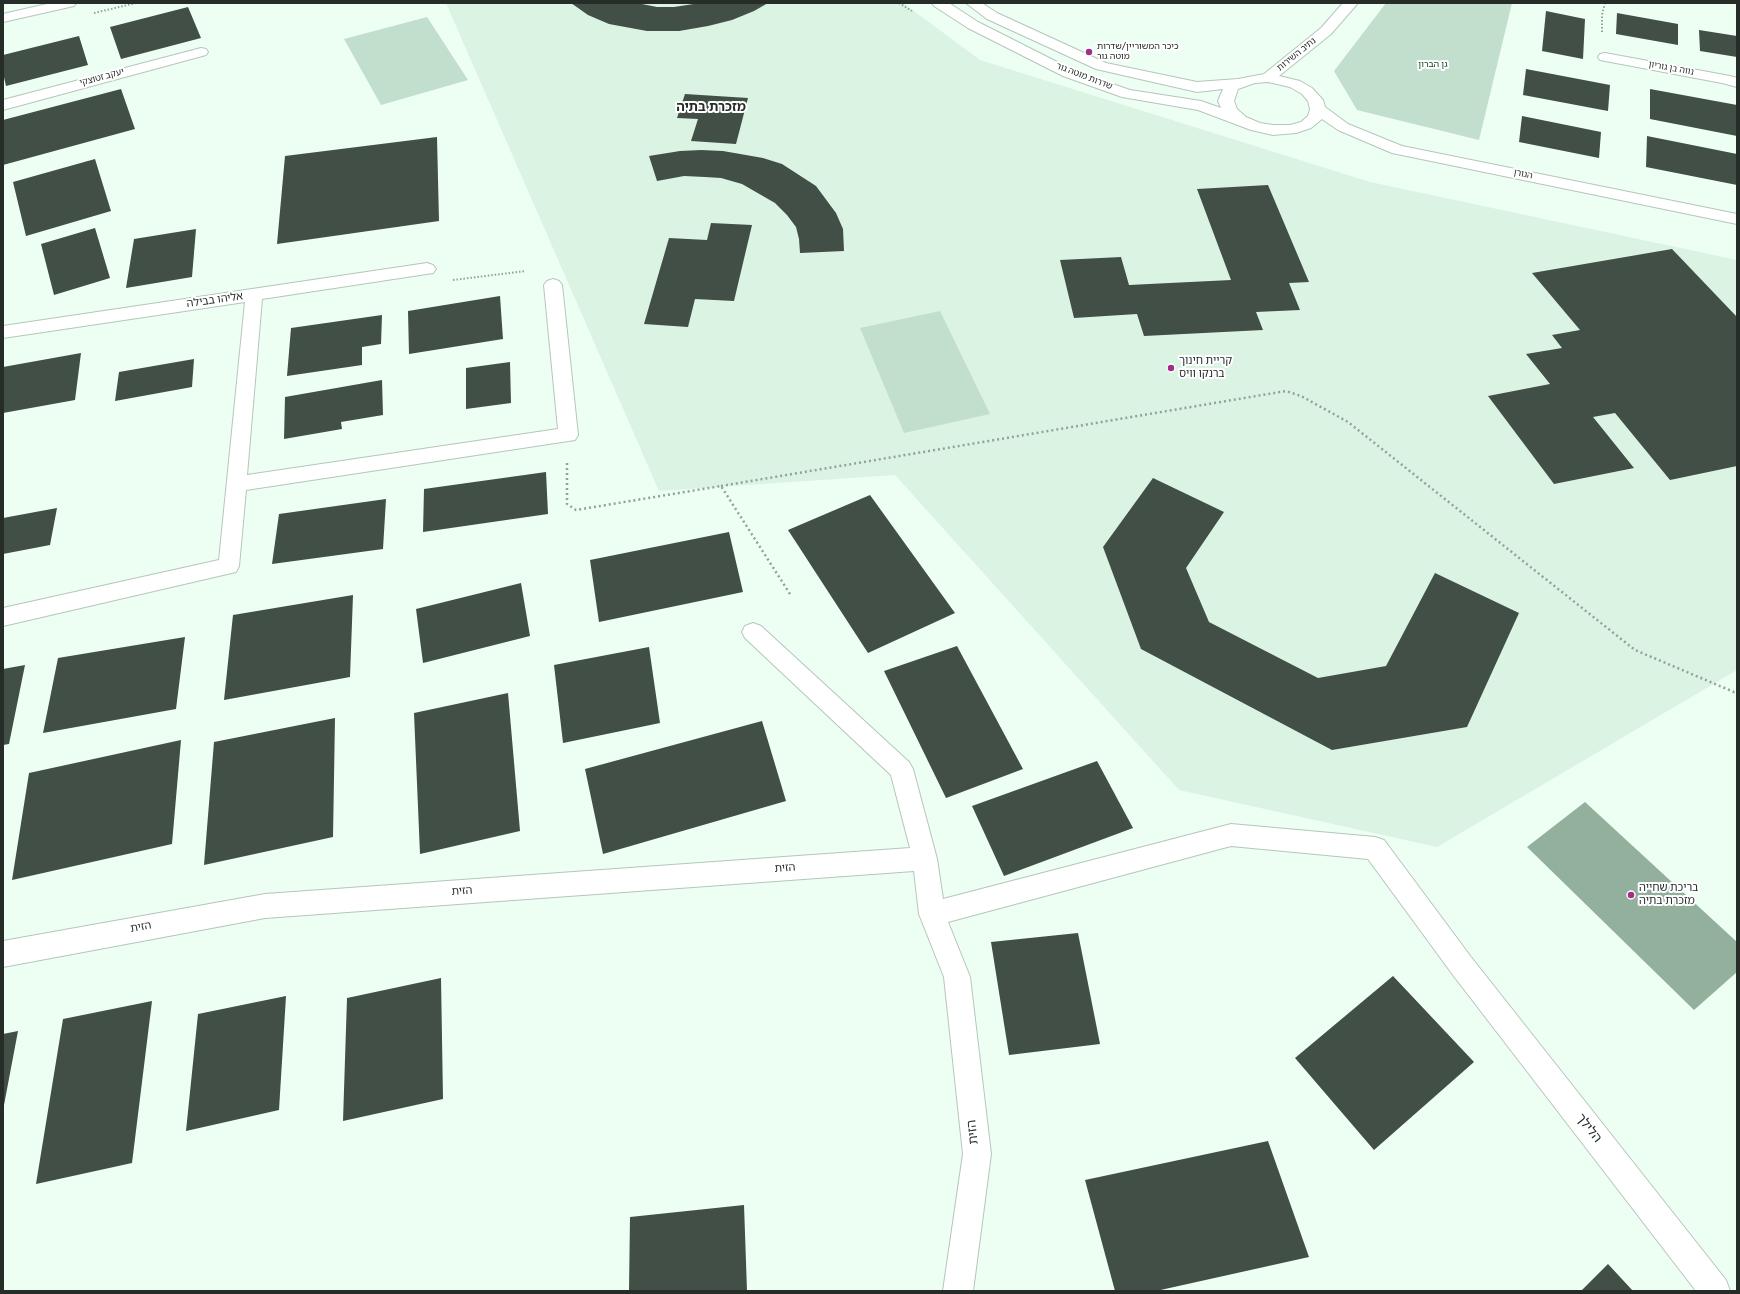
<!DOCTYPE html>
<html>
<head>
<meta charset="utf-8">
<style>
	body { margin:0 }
	#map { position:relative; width:1740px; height:1294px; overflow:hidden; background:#edfef2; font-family:Overpass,sans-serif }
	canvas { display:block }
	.frame { position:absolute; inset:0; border:4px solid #262d29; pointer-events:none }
</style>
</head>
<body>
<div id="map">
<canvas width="1740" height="1294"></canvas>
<div class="frame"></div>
</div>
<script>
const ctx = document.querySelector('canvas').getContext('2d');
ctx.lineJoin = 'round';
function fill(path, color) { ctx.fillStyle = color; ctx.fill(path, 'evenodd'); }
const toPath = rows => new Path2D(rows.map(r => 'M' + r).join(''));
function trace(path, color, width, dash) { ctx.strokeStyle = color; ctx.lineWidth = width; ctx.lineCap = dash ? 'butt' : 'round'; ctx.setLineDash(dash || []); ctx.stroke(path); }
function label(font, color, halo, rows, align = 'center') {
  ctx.font = font + ' Overpass,"Noto Sans Hebrew",sans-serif'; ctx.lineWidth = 4; ctx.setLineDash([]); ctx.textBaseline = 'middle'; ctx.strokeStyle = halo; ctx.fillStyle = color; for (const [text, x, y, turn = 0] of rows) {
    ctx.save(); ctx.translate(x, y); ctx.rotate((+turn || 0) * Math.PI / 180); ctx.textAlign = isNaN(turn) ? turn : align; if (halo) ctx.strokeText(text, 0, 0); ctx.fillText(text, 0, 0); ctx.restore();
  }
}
fill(toPath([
	[446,3,903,3,980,60,1370,182,1737,260,1737,670,1437,847,1179,790,895,475,659,491]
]), '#dbf3e3');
fill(toPath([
	[1386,3,1512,3,1479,140,1357,110,1334,71],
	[427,17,468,80,381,105,344,39],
	[940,311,990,414,904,433,860,328]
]), '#c1dfcc');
fill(toPath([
	[1585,802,1737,942,1737,972,1694,1010,1527,847]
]), '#92b09c');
fill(toPath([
	[571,3,637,3,657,7,674,7,700,3,768,3,754,11,732,20,708,26,679,31,647,31,609,24,588,15],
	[188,7,201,38,121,59,110,27],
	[1546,11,1585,19,1583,59,1542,51],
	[1617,13,1678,24,1678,45,1616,34],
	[1699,30,1737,36,1737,57,1700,51],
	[79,36,88,65,6,86,3,73,3,55],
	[1526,69,1610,85,1608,111,1523,95],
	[121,89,135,129,3,165,3,120],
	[1650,89,1737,105,1737,136,1650,119],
	[685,94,748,98,736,144,691,141,698,119,677,118],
	[1522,116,1601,132,1599,158,1519,142],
	[1647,136,1737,154,1737,185,1646,167],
	[437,137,439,221,277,244,285,156],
	[701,150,723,151,763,158,782,164,816,186,836,213,843,229,844,251,800,253,799,239,796,227,787,215,775,203,742,184,721,178,705,177,684,176,657,181,649,156,680,151],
	[95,159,111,211,26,236,13,182],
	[1268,185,1309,282,1289,283,1300,310,1256,312,1263,330,1144,336,1137,314,1074,318,1060,260,1121,257,1129,285,1231,280,1197,189],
	[711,223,752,225,734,301,695,299,688,327,644,324,669,238,707,240],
	[95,228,110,278,54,295,41,244],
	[196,229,192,277,126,288,134,239],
	[1672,249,1737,317,1737,466,1670,480,1615,413,1593,417,1634,468,1554,484,1488,396,1550,384,1526,354,1562,348,1552,335,1580,330,1532,273],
	[500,296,503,339,409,354,408,311],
	[382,315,381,344,362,347,362,365,287,376,291,328],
	[81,353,75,400,3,413,3,367],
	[194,359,192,387,115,401,119,372],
	[510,362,511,403,466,409,466,368],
	[382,380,383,415,341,422,342,429,284,439,285,397],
	[546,472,548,514,423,532,424,489],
	[1153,478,1224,512,1186,568,1209,622,1318,678,1386,666,1435,573,1519,613,1467,727,1332,750,1141,649,1103,547],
	[870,495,955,613,868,653,788,530],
	[386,499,383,549,272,564,279,514],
	[57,508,50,545,3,554,3,518],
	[729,532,743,592,599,622,590,560],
	[521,583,530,636,423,663,416,609],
	[353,595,350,677,224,700,233,615],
	[185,637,176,709,43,733,58,658],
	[957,646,1023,769,946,798,884,671],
	[649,647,660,723,563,743,554,665],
	[25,665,9,744,3,745,3,669],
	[508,693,520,831,420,854,414,713],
	[335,718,333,837,204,865,214,742],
	[762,721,786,801,603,854,585,769],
	[181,740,172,844,12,880,29,773],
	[1097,761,1133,828,1004,876,972,806],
	[1078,933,1100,1044,1009,1055,991,942],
	[1393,976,1474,1062,1374,1150,1295,1058],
	[441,978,443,1099,343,1121,347,998],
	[286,996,279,1110,186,1131,198,1014],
	[152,1001,132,1163,36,1184,63,1019],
	[18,1031,4,1105,3,1105,3,1034],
	[1268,1141,1309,1257,1156,1291,1115,1291,1085,1180],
	[744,1205,747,1291,629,1291,630,1217],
	[1608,1264,1633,1291,1581,1291]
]), '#414f46');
const minor = toPath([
	[51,3,76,3,74,6,3,22,3,14,51,3],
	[932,3,949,3,978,22,1073,70,1130,90,1201,101,1221,108,1218,101,1223,89,1197,92,1096,69,987,19,966,3,982,3,997,13,1106,63,1197,82,1238,79,1264,74,1321,28,1343,3,1358,3,1331,34,1279,76,1300,81,1312,88,1323,100,1325,107,1348,124,1402,146,1737,214,1737,224,1392,153,1338,130,1322,119,1311,128,1296,133,1273,135,1251,130,1198,110,1122,97,1063,76,968,28,934,6,932,3],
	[1268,82,1290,87,1302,94,1308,101,1310,109,1308,116,1301,122,1290,125,1273,125,1260,123,1246,117,1237,109,1234,101,1238,89,1255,83,1268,82],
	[201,48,206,49,208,52,206,55,3,110,3,100,201,48],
	[1605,53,1730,76,1737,78,1737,87,1722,83,1600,60,1598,57,1600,54,1605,53],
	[427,263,433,265,436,269,433,273,262,299,247,475,558,429,544,285,547,281,553,279,559,281,562,285,578,435,575,440,246,490,239,566,236,572,3,626,3,608,219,560,245,302,3,338,3,326,427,263],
	[753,623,761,626,909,762,913,769,937,859,943,899,1231,824,1375,837,1384,840,1471,957,1726,1280,1730,1291,1696,1291,1453,975,1368,859,1231,846,948,922,970,977,991,1154,973,1291,943,1291,963,1154,944,977,919,914,914,871,265,918,3,967,3,941,265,894,910,848,891,775,745,638,742,632,745,626,753,623]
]);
trace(minor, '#b5c6bb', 2);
trace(toPath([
	[899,3,912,11],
	[94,13,136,3],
	[1602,32,1602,15,1605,3],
	[453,280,526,271]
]), '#94a199', 2, [1.5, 2]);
trace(toPath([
	[567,463,567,504,576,510,721,486,790,594],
	[721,486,1286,391,1301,396,1348,422,1635,650,1734,692,1737,691]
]), '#94a199', 2.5, [2, 3]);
fill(minor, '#fff');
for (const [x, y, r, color] of [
	[1089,52,4,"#a12e8a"],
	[1171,368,4,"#a12e8a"],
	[1631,895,4,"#a12e8a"]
]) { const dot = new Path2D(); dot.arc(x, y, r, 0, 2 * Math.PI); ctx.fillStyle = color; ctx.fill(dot); trace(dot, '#fff', 1.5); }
label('9px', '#262d29', '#fff', [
	["כיכר המשוריין/שדרות",1097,47],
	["מוטה גור",1097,57]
], 'left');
label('9px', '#262d29', '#fff', [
	["נתיב השירות",1297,55,-39],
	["נווה בן גוריון",1671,69,10],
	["שדרות מוטה גור",1084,77,21],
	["יעקב זטוצקי",102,78,-15],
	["הגורן",1523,175,12]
]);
label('9px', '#10472b', '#fff', [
	["גן הברון",1433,65]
]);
label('11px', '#262d29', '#fff', [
	["אליהו בבילה",215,301,-8],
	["הזית",785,869,-4],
	["הזית",462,892,-4],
	["הזית",141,928,-10]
]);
label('11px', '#262d29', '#fff', [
	["קריית חינוך",1179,362],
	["ברנקו וויס",1179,375],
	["בריכת שחייה",1639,889],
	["מזכרת בתיה",1639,902]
], 'left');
label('bold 13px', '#262d29', '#fff', [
	["מזכרת בתיה",711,108]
]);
label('13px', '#262d29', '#fff', [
	["הלילך",1588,1129,52],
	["הזית",974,1132,-96]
]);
</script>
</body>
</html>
